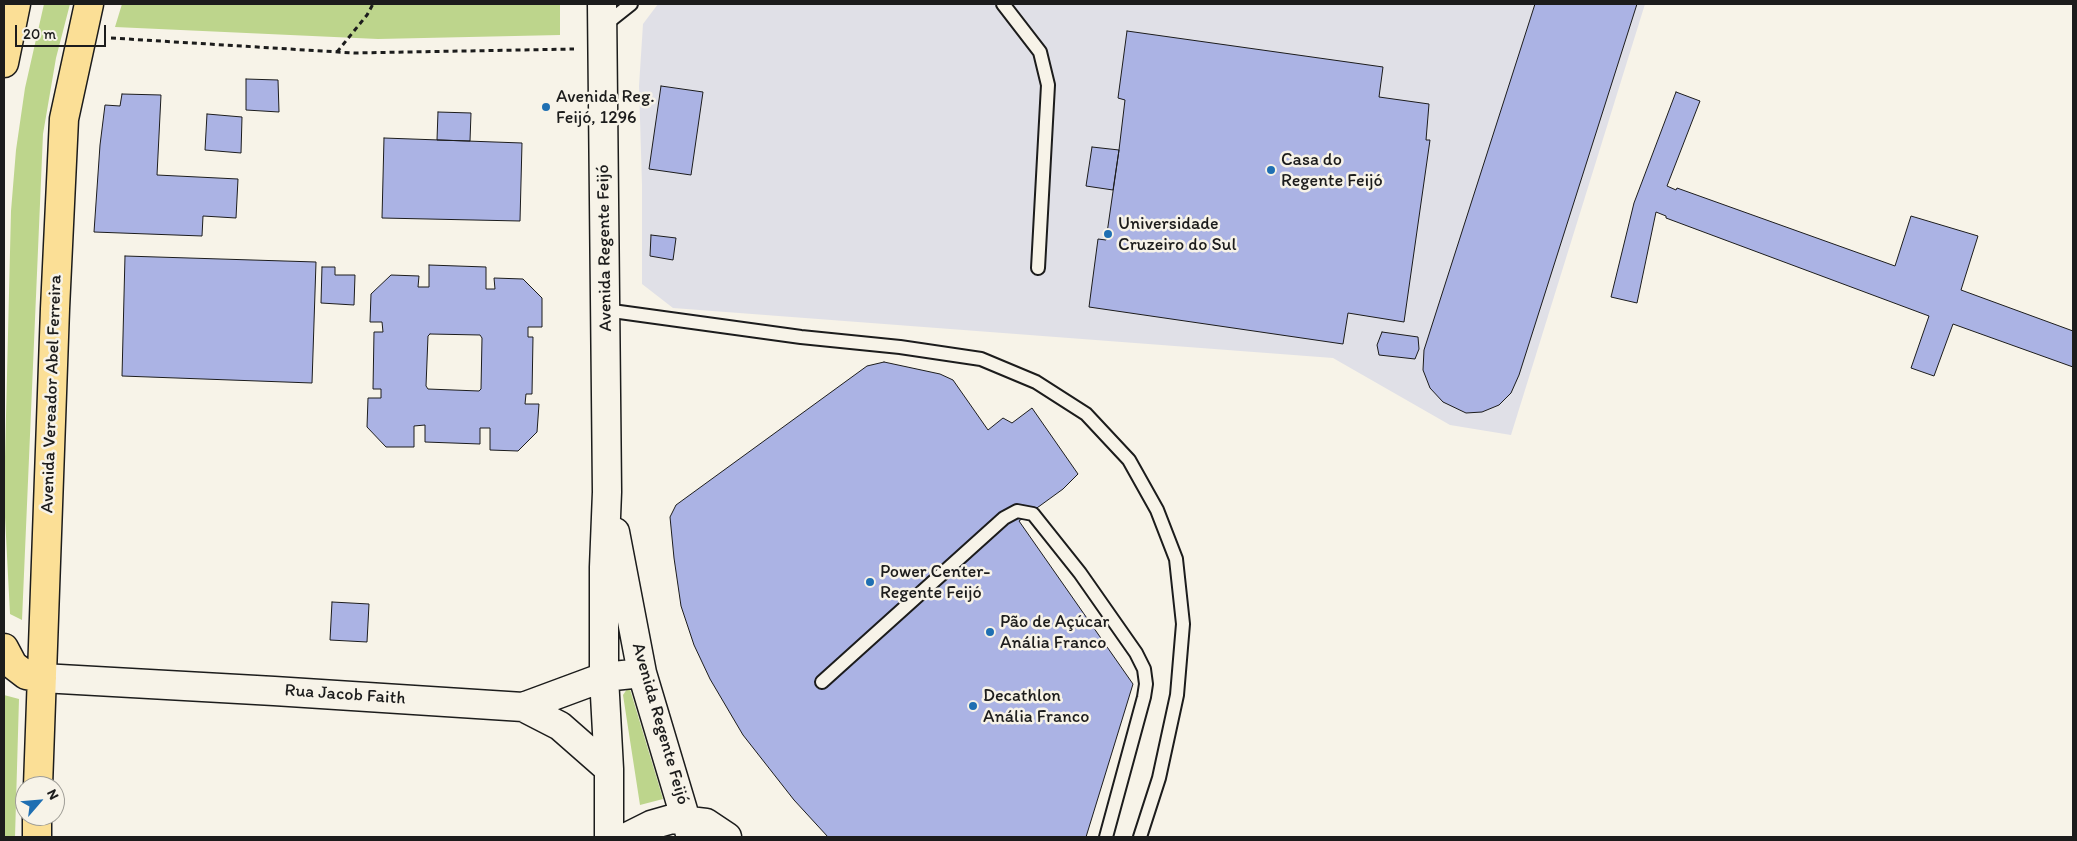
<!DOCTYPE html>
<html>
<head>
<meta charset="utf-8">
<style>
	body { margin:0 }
	#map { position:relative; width:2077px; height:841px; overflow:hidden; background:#f7f3e8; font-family:Itim,sans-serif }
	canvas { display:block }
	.frame { position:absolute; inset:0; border:5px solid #1c1c1c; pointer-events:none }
	.north { position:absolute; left:15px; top:776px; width:50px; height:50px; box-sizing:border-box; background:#f7f3e8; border:1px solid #9f9d96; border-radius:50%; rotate:63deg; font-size:14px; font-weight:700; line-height:20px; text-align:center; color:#1c1c1c }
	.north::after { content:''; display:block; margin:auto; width:18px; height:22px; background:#1f6fb2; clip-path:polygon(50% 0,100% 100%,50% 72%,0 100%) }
	.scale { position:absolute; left:15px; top:25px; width:91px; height:22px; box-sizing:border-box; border:2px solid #1c1c1c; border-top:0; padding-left:6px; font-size:15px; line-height:18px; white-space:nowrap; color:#1c1c1c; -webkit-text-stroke:4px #f7f3e8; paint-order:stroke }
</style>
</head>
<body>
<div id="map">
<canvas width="2077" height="841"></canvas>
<div class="frame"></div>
<div class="north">N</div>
<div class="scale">20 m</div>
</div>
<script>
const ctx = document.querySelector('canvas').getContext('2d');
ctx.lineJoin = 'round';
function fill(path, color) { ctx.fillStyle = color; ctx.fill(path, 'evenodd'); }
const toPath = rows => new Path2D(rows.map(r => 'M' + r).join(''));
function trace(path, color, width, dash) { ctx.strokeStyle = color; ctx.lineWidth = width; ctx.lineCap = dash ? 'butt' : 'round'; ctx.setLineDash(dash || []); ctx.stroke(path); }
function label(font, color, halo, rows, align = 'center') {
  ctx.font = font + ' Itim,sans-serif'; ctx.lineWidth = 5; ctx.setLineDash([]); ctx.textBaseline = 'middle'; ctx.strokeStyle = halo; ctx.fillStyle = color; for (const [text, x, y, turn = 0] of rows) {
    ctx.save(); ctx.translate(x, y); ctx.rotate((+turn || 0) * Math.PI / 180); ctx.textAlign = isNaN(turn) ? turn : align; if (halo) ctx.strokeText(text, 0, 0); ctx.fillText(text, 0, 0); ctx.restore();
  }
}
fill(toPath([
	[658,4,1645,4,1511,435,1450,425,1333,358,673,308,642,284,642,185,639,86,643,24]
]), '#e0e0e7');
fill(toPath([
	[44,4,70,4,56,58,43,134,22,620,10,614,4,498,11,211,16,150,25,88],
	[122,4,560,4,560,35,378,39,115,27],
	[629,686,663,799,640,805,623,695],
	[4,695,19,699,15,837,4,837]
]), '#bdd58c');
const building = toPath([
	[1535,4,1637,4,1519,375,1511,393,1499,405,1482,412,1466,413,1443,402,1430,388,1423,370,1424,350,1535,4],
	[1127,31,1383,67,1379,97,1429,104,1426,140,1430,140,1404,322,1348,313,1343,344,1089,307,1098,239,1106,240,1119,150,1125,100,1118,98,1127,31],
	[246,79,278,80,279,112,246,110,246,79],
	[661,86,703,92,691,175,649,169,661,86],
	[1676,92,1700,101,1667,186,1676,190,1677,188,1895,266,1911,216,1978,236,1961,290,2073,331,2073,367,1953,324,1934,376,1911,368,1929,316,1666,218,1666,216,1656,212,1637,303,1611,297,1634,203,1676,92],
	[122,94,161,95,157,175,238,179,236,218,203,216,202,236,94,232,100,145,105,105,120,106,122,94],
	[438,112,471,113,470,141,437,140,438,112],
	[207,114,242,117,241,153,205,150,207,114],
	[384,138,522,143,520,221,382,218,384,138],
	[1092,147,1119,150,1113,190,1086,186,1092,147],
	[651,235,676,238,673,260,650,256,651,235],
	[125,256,316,262,312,383,122,376,125,256],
	[429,265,486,267,486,289,495,289,494,278,523,279,542,298,542,327,528,327,528,337,533,337,532,394,526,394,525,404,539,404,537,432,518,451,490,450,490,428,480,428,480,444,425,442,425,425,414,426,414,447,386,447,367,427,368,398,381,398,381,389,373,389,374,332,383,332,382,322,370,322,371,294,391,275,419,276,418,287,429,287,429,265],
	[430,334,480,335,482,338,481,389,479,391,428,389,426,386,428,336,430,334],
	[322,267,335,267,335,275,355,275,354,305,321,303,322,267],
	[1382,332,1418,337,1419,349,1415,359,1379,355,1377,345,1382,332],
	[884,362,940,374,953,380,988,430,1003,418,1012,423,1032,408,1078,474,1063,489,1019,521,1133,684,1086,837,828,837,794,800,743,735,710,679,694,645,681,606,674,558,670,517,676,505,867,366,884,362],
	[332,602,369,604,367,642,330,640,332,602]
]);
fill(building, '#abb3e4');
trace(building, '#1c1c1c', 1);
const lane = toPath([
	[1003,4,1040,52,1048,85,1038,268],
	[602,27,631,4],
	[605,310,801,337,900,347,981,359,1036,382,1086,414,1129,460,1157,510,1176,559,1183,624,1177,695,1159,778,1140,837],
	[822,682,1004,518,1017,511,1033,514,1080,573,1136,653,1144,669,1146,684,1144,697,1106,837]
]);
const secondary = toPath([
	[602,4,607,492,604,567,604,677,609,769,609,837],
	[615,532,642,673,691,837],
	[42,678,274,691,523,707,604,677,642,673],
	[523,707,560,726,609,769],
	[627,837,651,825,672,819,706,823,727,837]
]);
const primary = toPath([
	[4,63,16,4],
	[4,648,13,665,26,675,42,678],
	[38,786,55,309,64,119,89,4],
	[37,837,37,816]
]);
trace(lane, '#1c1c1c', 16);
trace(secondary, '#1c1c1c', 31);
trace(primary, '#1c1c1c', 31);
trace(toPath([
	[111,38,354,53,574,49],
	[337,52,367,15,373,4]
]), '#1c1c1c', 3, [5, 4]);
trace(lane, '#f7f3e8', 12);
trace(secondary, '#f7f3e8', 28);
trace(primary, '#fbdf96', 28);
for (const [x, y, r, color] of [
	[546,107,5,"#1f6fb2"],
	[1271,170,5,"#1f6fb2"],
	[1108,234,5,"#1f6fb2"],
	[870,582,5,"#1f6fb2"],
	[990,632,5,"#1f6fb2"],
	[973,706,5,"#1f6fb2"]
]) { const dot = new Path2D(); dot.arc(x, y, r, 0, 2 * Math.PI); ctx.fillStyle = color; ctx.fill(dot); trace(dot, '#f7f3e8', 2); }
label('18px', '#1c1c1c', '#f7f3e8', [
	["Avenida Reg.",556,97],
	["Feijó, 1296",556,118],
	["Casa do",1281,160],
	["Regente Feijó",1281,181],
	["Universidade",1118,224],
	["Cruzeiro do Sul",1118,245],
	["Power Center-",880,572],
	["Regente Feijó",880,593],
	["Pão de Açúcar",1000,622],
	["Anália Franco",1000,643],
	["Decathlon",983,696],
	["Anália Franco",983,717]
], 'left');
label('18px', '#1c1c1c', '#f7f3e8', [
	["Avenida Regente Feijó",605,248,-91],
	["Avenida Vereador Abel Ferreira",52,394,-88],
	["Rua Jacob Faith",345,695,4],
	["Avenida Regente Feijó",660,724,74]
]);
</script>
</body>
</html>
